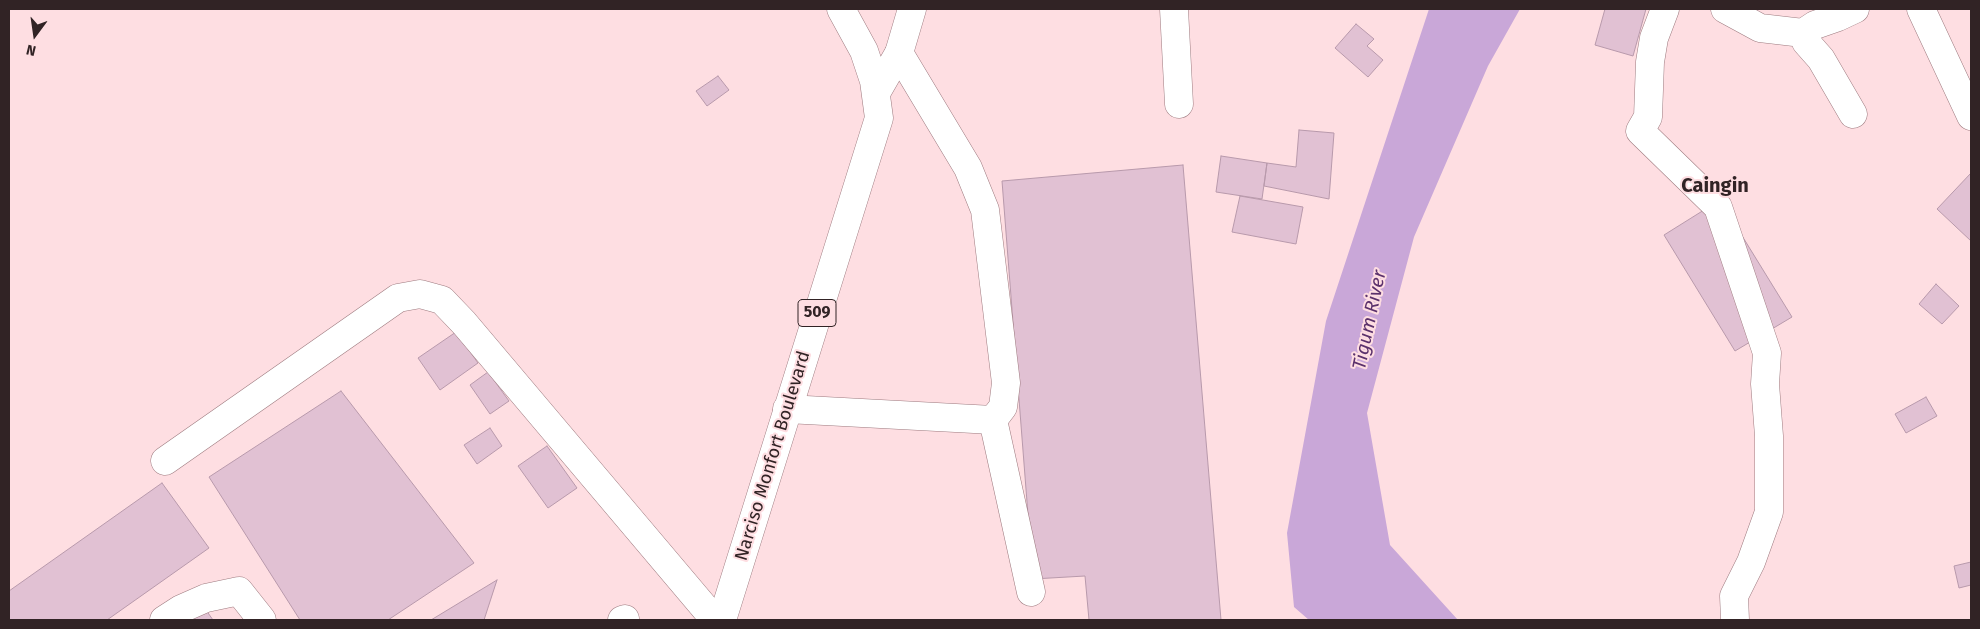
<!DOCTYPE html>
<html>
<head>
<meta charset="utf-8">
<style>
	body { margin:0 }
	#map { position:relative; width:1980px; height:629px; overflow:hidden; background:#fedee2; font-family:"Fira Sans",sans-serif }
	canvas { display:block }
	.frame { position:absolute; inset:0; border:10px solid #312325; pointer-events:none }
	.north { position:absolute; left:10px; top:10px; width:50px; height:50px; -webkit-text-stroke:4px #fedee2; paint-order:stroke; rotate:194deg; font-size:14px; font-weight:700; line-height:20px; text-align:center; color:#312325 }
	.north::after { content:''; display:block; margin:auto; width:18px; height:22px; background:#312325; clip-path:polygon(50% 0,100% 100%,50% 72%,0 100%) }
</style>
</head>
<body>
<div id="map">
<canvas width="1980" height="629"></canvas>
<div class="frame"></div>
<div class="north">N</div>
</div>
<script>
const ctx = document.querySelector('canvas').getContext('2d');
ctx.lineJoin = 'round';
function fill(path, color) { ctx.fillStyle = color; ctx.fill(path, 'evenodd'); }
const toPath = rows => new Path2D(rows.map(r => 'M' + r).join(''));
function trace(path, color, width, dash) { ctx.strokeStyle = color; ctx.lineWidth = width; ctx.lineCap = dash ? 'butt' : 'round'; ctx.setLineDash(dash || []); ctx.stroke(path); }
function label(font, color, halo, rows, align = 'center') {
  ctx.font = font + ' "Fira Sans",sans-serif'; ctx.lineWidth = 4; ctx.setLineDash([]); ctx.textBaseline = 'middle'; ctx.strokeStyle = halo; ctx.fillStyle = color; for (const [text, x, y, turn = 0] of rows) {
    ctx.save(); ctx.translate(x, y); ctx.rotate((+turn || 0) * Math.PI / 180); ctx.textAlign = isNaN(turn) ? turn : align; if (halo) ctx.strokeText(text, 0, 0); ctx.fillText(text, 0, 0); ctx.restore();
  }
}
fill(toPath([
	[1429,9,1520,9,1488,66,1414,237,1367,413,1390,545,1458,620,1309,620,1294,607,1287,533,1326,321]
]), '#c9a7d8');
const building = toPath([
	[1605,9,1646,9,1633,56,1595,45,1605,9],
	[1356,24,1374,39,1367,46,1383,60,1368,77,1335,48,1356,24],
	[718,76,729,90,707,106,696,91,718,76],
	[1299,130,1334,133,1329,199,1264,186,1267,163,1296,167,1299,130],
	[1221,156,1267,163,1262,199,1216,192,1221,156],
	[1183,165,1221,620,1089,620,1085,576,1033,579,1002,181,1183,165],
	[1971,173,1971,241,1937,209,1971,173],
	[1240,196,1303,207,1296,244,1232,232,1240,196],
	[1720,200,1792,317,1735,351,1664,235,1720,200],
	[1936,284,1959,306,1942,324,1919,304,1936,284],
	[456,332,478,363,440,390,418,358,456,332],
	[488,372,509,401,490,414,470,385,488,372],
	[341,391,474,563,388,620,300,620,209,477,341,391],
	[1926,397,1937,416,1906,433,1895,414,1926,397],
	[490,428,502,446,477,464,464,445,490,428],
	[547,446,577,488,548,508,518,466,547,446],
	[162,483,209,548,107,620,9,620,9,591,162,483],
	[1971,562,1971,585,1959,588,1954,566,1971,562],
	[497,580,484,620,431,620,497,580],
	[206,610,213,620,190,620,206,610]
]);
fill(building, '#e1c1d3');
trace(building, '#b899ab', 1);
const minor = toPath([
	[1174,9,1179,104],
	[1665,9,1654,38,1650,62,1648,117,1640,131,1718,207,1767,353,1765,384,1769,436,1769,512,1751,562,1734,596,1735,620],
	[1725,9,1760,28,1803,33],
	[1921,9,1971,116],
	[1853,114,1821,59,1806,42,1803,33,1815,25,1838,17,1855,9],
	[787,409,993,420,1003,407,1006,383,985,210,968,168,899,53],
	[993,420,1031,592],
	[165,461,398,298,420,294,442,300,464,323,715,620],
	[164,620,181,609,206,598,239,591,262,620],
	[622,620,625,619]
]);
const major = toPath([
	[876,93,899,53,912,9],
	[722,620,879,118,874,81,864,51,841,9]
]);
trace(minor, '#9d7a7f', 29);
trace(major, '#9d7a7f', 29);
trace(minor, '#fff', 28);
trace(major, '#fff', 28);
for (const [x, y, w] of [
	[817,313,38]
]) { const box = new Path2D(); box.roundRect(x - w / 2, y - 13.5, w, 27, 4); ctx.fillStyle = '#fedee2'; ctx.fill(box); trace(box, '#312325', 1); }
label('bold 16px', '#312325', null, [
	["509",817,313]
]);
label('18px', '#312325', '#fedee2', [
	["Narciso Monfort Boulevard",773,456,-73]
]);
label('italic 19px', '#5b316c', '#fedee2', [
	["Tigum River",1370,320,-78]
]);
label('bold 20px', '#312325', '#fedee2', [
	["Caingin",1715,186]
]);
</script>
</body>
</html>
